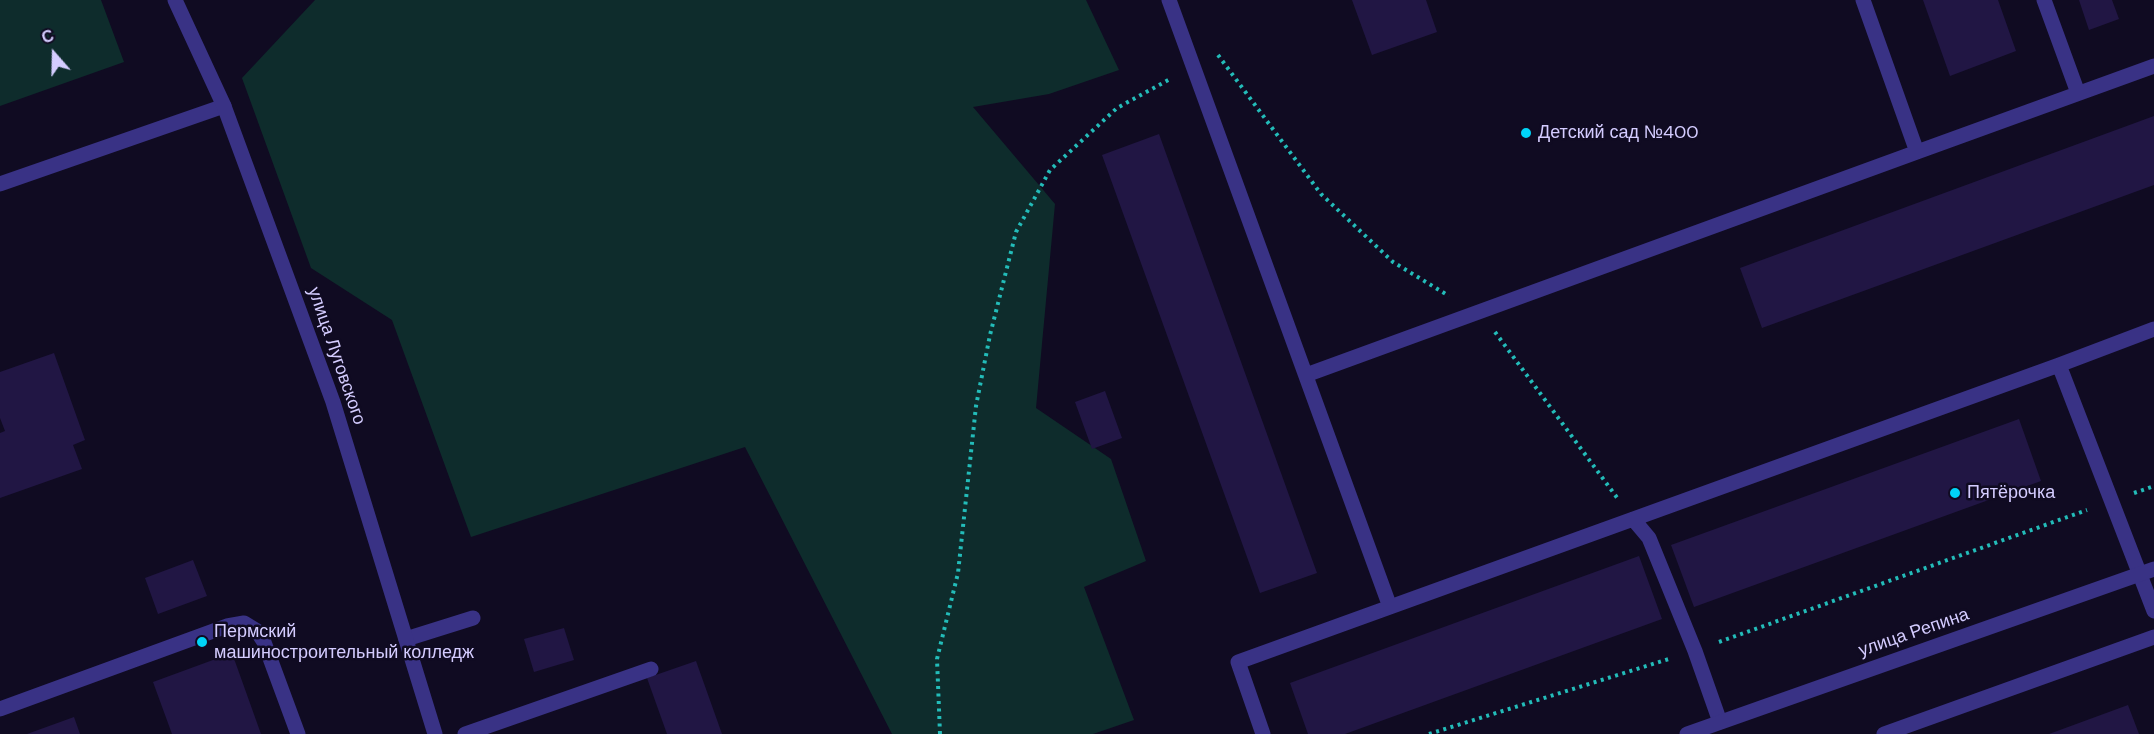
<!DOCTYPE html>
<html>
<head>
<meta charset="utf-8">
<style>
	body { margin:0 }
	#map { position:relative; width:2154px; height:734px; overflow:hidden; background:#100b22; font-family:"DM Sans",sans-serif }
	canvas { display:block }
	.north { position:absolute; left:24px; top:24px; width:60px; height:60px; -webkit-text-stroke:4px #100b22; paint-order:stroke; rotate:340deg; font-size:16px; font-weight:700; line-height:24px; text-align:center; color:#d4ccff }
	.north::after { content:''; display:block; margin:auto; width:21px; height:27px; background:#d4ccff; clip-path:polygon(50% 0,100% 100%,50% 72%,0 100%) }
</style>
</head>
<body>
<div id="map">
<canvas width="2154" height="734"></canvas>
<div class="north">С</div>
</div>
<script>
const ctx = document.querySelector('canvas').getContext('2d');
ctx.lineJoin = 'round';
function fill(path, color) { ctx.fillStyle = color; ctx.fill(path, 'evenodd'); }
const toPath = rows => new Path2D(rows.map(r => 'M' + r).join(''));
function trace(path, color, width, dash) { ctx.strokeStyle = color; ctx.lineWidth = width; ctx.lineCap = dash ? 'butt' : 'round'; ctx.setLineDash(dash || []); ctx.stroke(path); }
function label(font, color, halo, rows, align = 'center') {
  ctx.font = font + ' "DM Sans",sans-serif'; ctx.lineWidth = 5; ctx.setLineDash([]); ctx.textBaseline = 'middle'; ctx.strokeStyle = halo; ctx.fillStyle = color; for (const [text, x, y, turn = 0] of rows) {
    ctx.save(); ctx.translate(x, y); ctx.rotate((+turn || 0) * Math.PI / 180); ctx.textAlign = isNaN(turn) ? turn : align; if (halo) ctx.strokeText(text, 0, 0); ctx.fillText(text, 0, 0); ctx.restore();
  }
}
fill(toPath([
	[0,0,101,0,124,62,0,106],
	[315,0,1086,0,1119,70,1049,94,973,107,1055,204,1036,408,1111,459,1146,561,1084,587,1134,720,1093,734,892,734,745,447,471,537,392,320,311,268,242,78]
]), '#0e2c2c');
fill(toPath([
	[1352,0,1426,0,1437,32,1372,55],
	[1923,0,1998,0,2016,51,1950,76],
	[2079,0,2112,0,2119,19,2089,30],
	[2154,116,2154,185,1762,328,1740,268],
	[1159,134,1317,573,1260,593,1102,155],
	[54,353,85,440,73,445,82,469,0,498,0,433,5,431,0,418,0,372],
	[1105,391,1122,438,1092,449,1075,402],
	[2019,419,2041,481,1694,607,1671,545],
	[1639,556,1662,619,1345,734,1308,734,1290,683],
	[193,560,207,596,158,614,145,578],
	[564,628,574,660,534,672,524,639],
	[232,653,261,734,172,734,153,682],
	[696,661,722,734,667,734,647,678],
	[2128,705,2139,734,2049,734],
	[74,717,80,734,27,734]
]), '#211644');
trace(toPath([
	[1218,55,1321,194,1393,262,1449,296],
	[1495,332,1618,499],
	[2134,493,2154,486],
	[1719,642,2087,510],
	[940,734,937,659,958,573,976,406,990,335,1016,232,1050,170,1117,108,1172,78],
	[1429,734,1672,658]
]), '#23bcb9', 4, [3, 4.5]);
trace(toPath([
	[1169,0,1390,607],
	[2044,0,2078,93],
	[1917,152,2154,66],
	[0,184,224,106],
	[2059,365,2154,611],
	[1306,375,1917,152,1863,0],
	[1633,519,1649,538,1695,651,1720,722],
	[406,639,473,618],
	[0,709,227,626,244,623,257,631,264,642,298,734],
	[465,734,651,669],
	[1263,734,1238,662,2059,365,2154,329],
	[1884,734,2154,637]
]), '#393285', 15);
trace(toPath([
	[175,0,224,106,333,402,435,734]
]), '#393285', 15);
trace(toPath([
	[1687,734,2154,569]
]), '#393285', 15);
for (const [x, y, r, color] of [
	[1526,133,6,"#00d4f7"],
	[1955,493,6,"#00d4f7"],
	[202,642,6,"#00d4f7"]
]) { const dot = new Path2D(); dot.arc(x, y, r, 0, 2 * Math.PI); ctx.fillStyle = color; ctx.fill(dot); trace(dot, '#100b22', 2); }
label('18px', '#d4ccff', '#100b22', [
	["Детский сад №400",1538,133],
	["Пятёрочка",1967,493],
	["Пермский",214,632],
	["машиностроительный колледж",214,653]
], 'left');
label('18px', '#d4ccff', '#100b22', [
	["улица Луговского",336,356,71],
	["улица Репина",1914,633,-19]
]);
</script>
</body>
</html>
